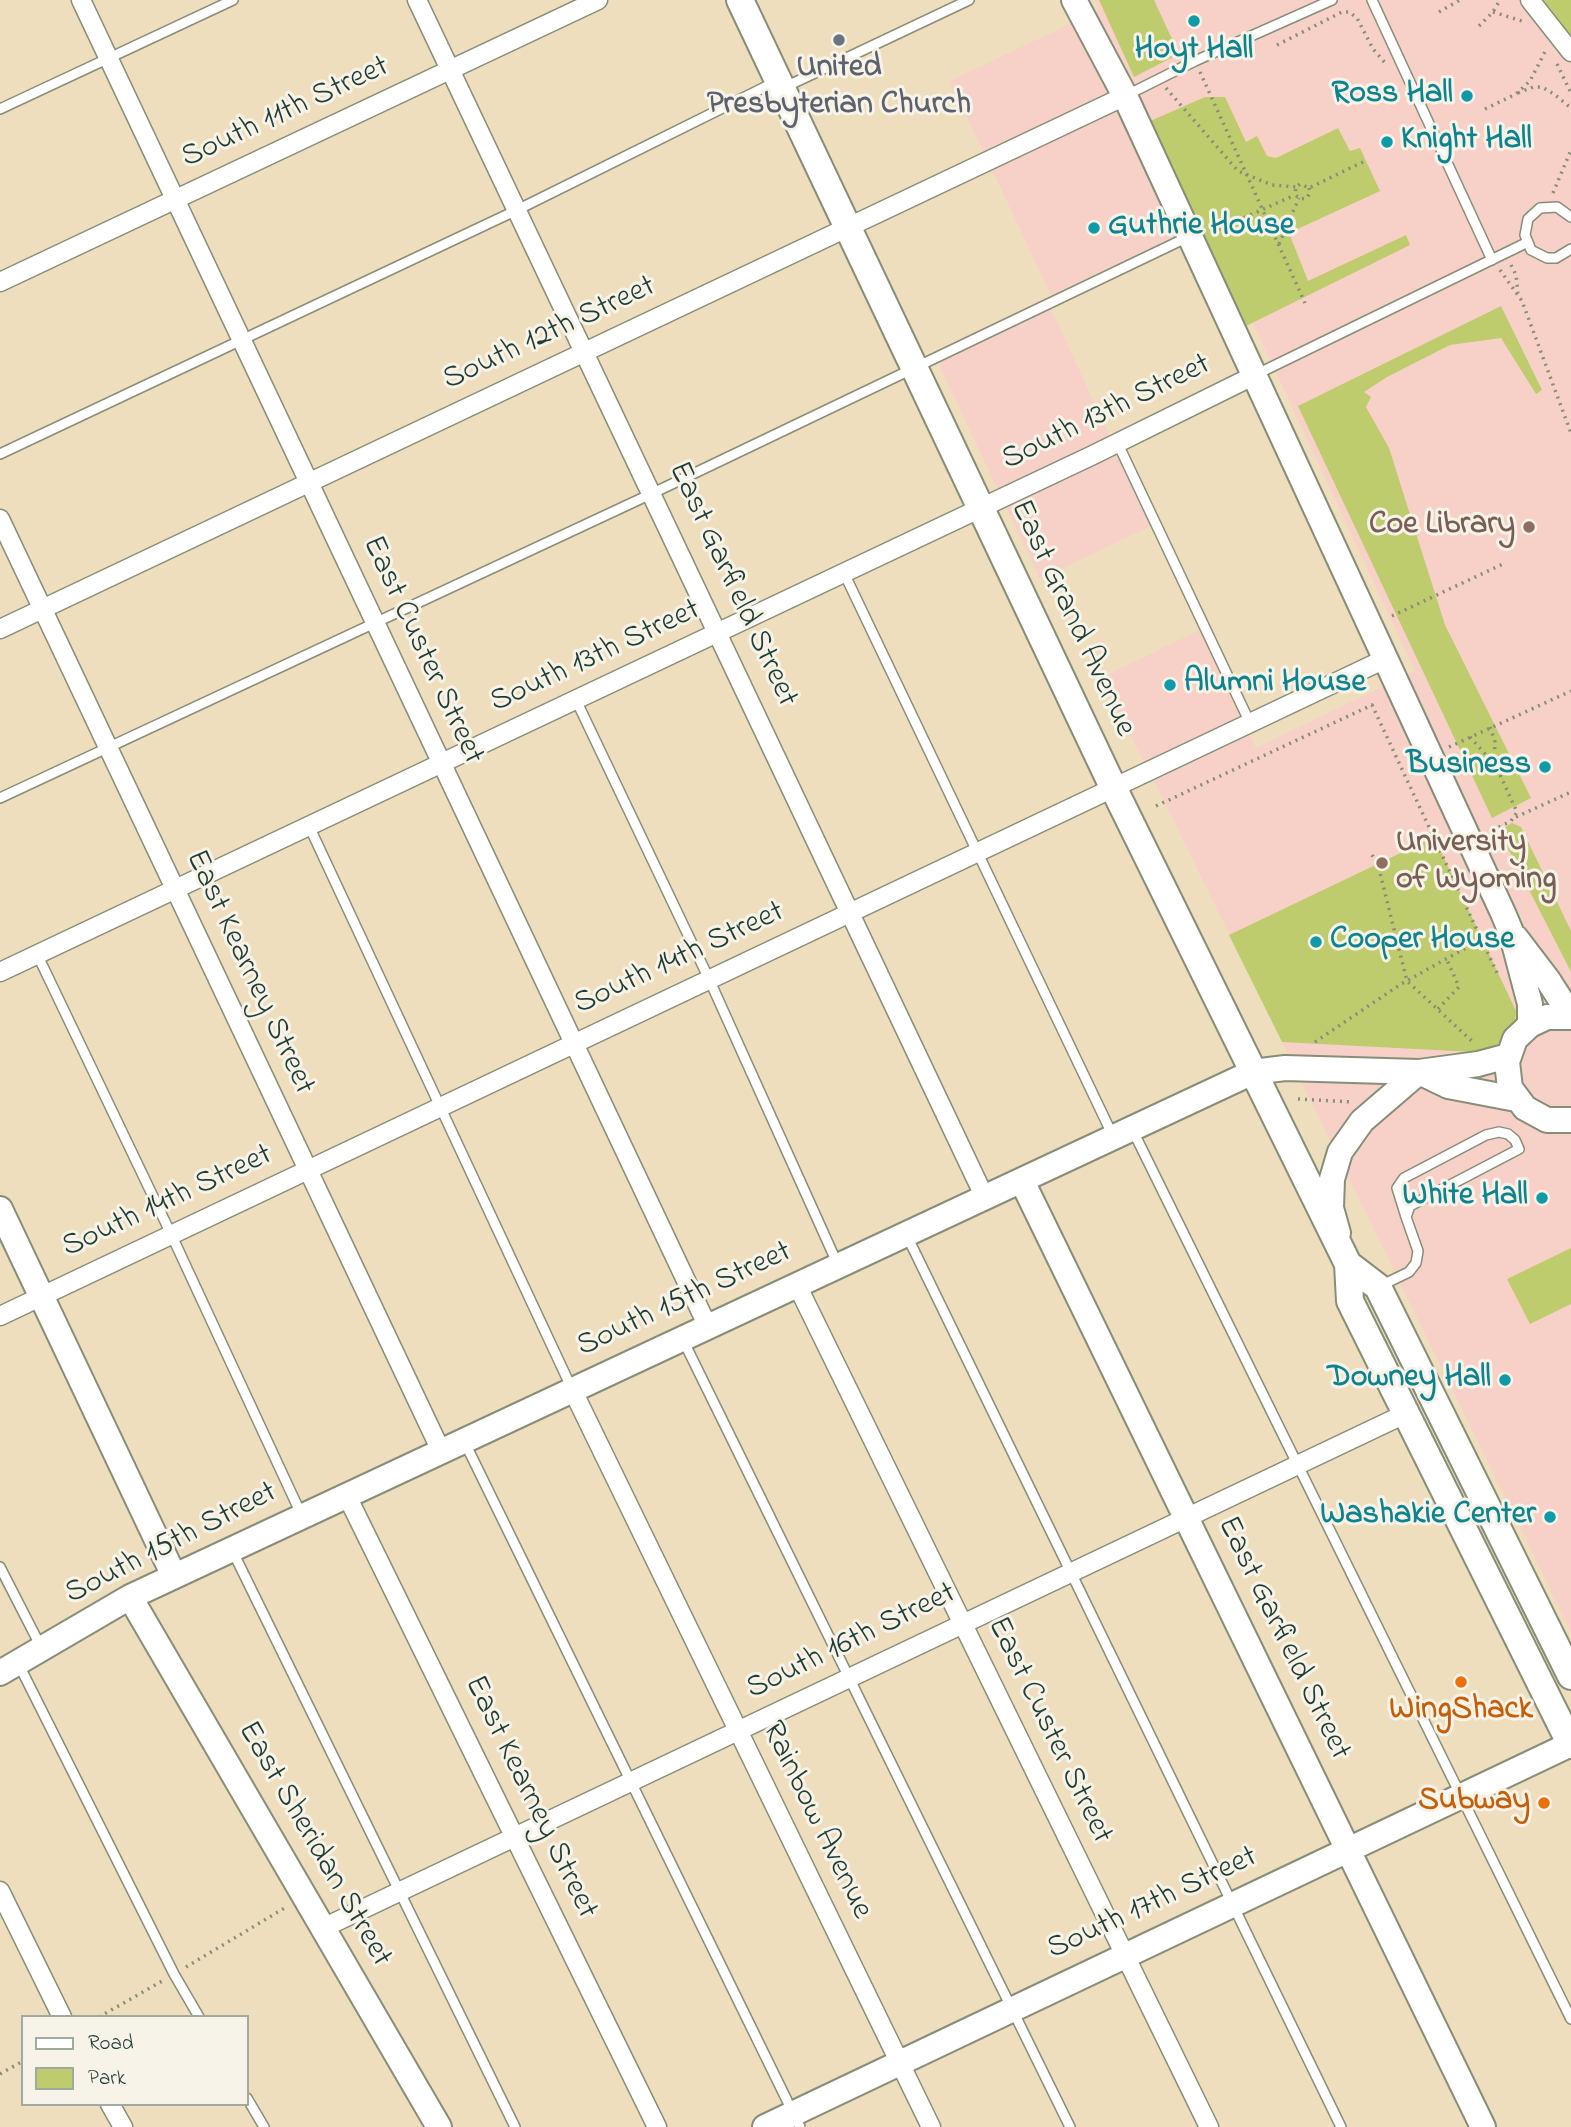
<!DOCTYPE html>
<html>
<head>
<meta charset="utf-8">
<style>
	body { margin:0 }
	#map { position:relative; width:1571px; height:2127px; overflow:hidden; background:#efdebd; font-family:"Indie Flower",sans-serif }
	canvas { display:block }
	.legend { position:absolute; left:21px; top:2015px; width:228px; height:91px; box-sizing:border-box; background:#f7f3e8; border:2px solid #a1aaa0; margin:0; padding:9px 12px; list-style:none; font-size:21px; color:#1f3d34 }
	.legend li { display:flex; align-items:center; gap:14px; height:35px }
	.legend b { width:35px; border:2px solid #a1aaa0 }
</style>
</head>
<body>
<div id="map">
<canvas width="1571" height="2127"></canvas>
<ul class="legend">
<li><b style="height:9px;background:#fff"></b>Road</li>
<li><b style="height:19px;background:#becc6e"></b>Park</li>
</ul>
</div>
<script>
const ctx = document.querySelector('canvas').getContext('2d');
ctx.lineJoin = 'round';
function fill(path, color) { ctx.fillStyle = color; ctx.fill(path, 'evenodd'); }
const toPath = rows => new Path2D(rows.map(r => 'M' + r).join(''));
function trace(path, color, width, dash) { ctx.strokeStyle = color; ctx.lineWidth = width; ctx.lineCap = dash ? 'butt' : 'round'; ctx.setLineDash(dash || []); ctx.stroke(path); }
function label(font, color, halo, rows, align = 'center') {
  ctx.font = font + ' "Indie Flower",sans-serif'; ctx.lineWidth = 6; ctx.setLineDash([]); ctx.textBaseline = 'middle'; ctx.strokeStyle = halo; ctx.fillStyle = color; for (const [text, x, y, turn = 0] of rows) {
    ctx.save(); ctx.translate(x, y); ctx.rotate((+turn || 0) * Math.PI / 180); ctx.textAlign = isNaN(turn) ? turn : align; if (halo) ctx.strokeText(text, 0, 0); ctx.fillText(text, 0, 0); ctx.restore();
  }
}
fill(toPath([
	[1095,0,1571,0,1571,1632,1159,791,1101,678,1200,630,1256,748,1415,671,1206,222,1051,295,950,81,1099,10],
	[1046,298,1151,526,1040,579,933,352]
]), '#f7d1c7');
fill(toPath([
	[1099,0,1154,0,1179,54,1134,77],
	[1542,0,1571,0,1571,37],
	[1205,97,1225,97,1246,142,1257,136,1267,156,1276,158,1338,128,1350,151,1360,148,1380,191,1289,233,1308,281,1406,235,1410,245,1242,328,1148,122],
	[1501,306,1542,390,1536,394,1501,338,1450,345,1387,377,1364,392,1371,397,1366,407,1389,448,1445,625,1531,798,1492,818,1298,406],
	[1512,823,1521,827,1571,931,1571,972,1499,831],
	[1434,837,1516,1011,1515,1026,1505,1040,1490,1048,1473,1052,1282,1042,1229,935],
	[1571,1248,1571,1304,1530,1324,1507,1279]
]), '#becc6e');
const lane = toPath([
	[1372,0,1492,260],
	[783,88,969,0],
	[1127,95,1195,61,1332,0],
	[0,109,233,0],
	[1571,217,1557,207,1540,208,1528,219,1525,235,1531,250,1547,258,1556,258,1571,249],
	[1255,375,1526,243],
	[1118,444,1250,723],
	[0,454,517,210,775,82],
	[844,573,1113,1136],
	[576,700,709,979,838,1265],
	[0,798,651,494,1188,237],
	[309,826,572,1389],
	[37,954,171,1234,302,1516],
	[1133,1131,1571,2019],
	[907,1236,1341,2127],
	[1380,1286,1409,1272,1416,1263,1418,1251,1406,1217,1410,1206,1519,1149,1515,1140,1508,1134,1499,1132,1486,1135,1404,1178,1397,1188,1406,1217],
	[683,1340,1070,2127],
	[465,1443,800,2127],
	[232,1550,515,2127],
	[0,1567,41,1647],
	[18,1663,174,1974,199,2017],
	[247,2098,264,2127]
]);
const street = toPath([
	[81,0,708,1327],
	[417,0,985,1198],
	[1530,0,1571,52],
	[0,282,598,0],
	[0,519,442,1453],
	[0,629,1125,96],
	[0,972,1093,455,1253,376],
	[797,1285,1209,2127],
	[0,1316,1385,659],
	[573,1391,931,2127],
	[347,1496,657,2127],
	[0,1891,62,2017],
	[323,1928,1407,1413],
	[110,2104,123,2127]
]);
const secondary = toPath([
	[1074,0,1125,96,1503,913,1511,932,1530,1004,1530,1025],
	[1516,938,1548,980,1571,1016],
	[1571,1017,1547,1017,1530,1025,1515,1039,1507,1062,1510,1088,1525,1108,1547,1120,1571,1120],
	[1419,1072,1448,1086,1516,1099],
	[1022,1181,1483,2127],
	[0,1209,174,1576],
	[1338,1233,1331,1208,1332,1179,1340,1152,1362,1121,1419,1072],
	[130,1597,439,2127],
	[0,1673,130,1597,1253,1072,1285,1068,1419,1072,1478,1064,1508,1056],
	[765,2127,1571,1744]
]);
const primary = toPath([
	[740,0,1113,787,1348,1264,1350,1301,1571,1745],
	[1348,1264,1378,1287,1571,1676]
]);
trace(lane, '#878e78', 12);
trace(street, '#878e78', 21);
trace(secondary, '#878e78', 28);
trace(primary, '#878e78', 30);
trace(toPath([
	[1439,12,1460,0],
	[1493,12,1522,21],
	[1479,26,1493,12,1500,0],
	[1277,45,1342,12,1349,12,1357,18,1373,49,1386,64],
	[1557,64,1571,93],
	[1200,72,1305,303],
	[1166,88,1238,171,1272,185,1296,187],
	[1518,93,1533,87,1542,87,1554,94,1571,108],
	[1485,109,1516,94,1530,81,1547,48],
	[1309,188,1310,192,1307,198,1301,199,1295,195,1296,187,1300,184,1309,188,1365,161],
	[1553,193,1571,150],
	[1212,232,1295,195],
	[1279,244,1299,198],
	[1511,265,1516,275,1518,293],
	[1500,270,1522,301,1571,433],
	[1392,616,1503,564],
	[1490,727,1495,742,1494,763],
	[1470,737,1496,766,1517,812,1511,821,1495,829],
	[1449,747,1571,691],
	[1156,806,1372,705,1498,975],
	[1516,817,1571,792],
	[1372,855,1378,865,1407,981,1474,1043],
	[1438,1009,1459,987,1447,960],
	[1315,1042,1401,984,1482,939,1489,931],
	[1298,1099,1352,1102],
	[186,1967,288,1906],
	[99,2017,164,1980],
	[0,2074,23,2061]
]), '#878e78', 3.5, [2, 5]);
trace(lane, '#fff', 9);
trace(street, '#fff', 18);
trace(secondary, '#fff', 24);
trace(primary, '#fff', 26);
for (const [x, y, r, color] of [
	[1194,21,7,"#0f9aa8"],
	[839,40,7,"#6b7280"],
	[1467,96,7,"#0f9aa8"],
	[1387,142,7,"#0f9aa8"],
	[1094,228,7,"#0f9aa8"],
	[1529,527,7,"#8d6e63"],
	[1170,685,7,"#0f9aa8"],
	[1545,767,7,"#0f9aa8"],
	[1382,863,7,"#8d6e63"],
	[1316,942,7,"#0f9aa8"],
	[1542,1198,7,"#0f9aa8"],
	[1505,1380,7,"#0f9aa8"],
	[1550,1517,7,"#0f9aa8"],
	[1461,1682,7,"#e8710a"],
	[1544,1803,7,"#e8710a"]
]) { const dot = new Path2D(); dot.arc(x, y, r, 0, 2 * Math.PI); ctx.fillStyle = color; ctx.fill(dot); trace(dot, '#f7f3e8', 2.5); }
label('bold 32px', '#0d838f', '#f7f3e8', [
	["Hoyt Hall",1194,52,"center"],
	["Ross Hall",1453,96],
	["Knight Hall",1401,142,"left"],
	["Guthrie House",1108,228,"left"],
	["Alumni House",1184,685,"left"],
	["Business",1531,767],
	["Cooper House",1330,942,"left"],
	["White Hall",1528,1198],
	["Downey Hall",1491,1380],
	["Washakie Center",1536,1517]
], 'right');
label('bold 32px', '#5b616d', '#f7f3e8', [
	["United",839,70],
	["Presbyterian Church",839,107]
]);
label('32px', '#1f3d34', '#f7f3e8', [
	["South 11th Street",286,114,-25],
	["South 12th Street",550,335,-25],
	["South 13th Street",1107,414,-26],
	["East Garfield Street",731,585,65],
	["East Grand Avenue",1071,619,65],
	["East Custer Street",421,651,65],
	["South 13th Street",596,658,-25],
	["South 14th Street",680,960,-25],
	["East Kearney Street",248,973,65],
	["South 14th Street",168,1203,-25],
	["South 15th Street",685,1301,-25],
	["South 15th Street",172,1545,-27],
	["East Garfield Street",1282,1639,64],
	["South 16th Street",852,1643,-26],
	["East Custer Street",1048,1731,64],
	["East Kearney Street",529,1798,64],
	["Rainbow Avenue",815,1821,64],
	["East Sheridan Street",313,1845,60],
	["South 17th Street",1153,1905,-25]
]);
label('bold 32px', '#785e54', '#f7f3e8', [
	["Coe Library",1515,527],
	["University",1396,845,"left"],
	["of Wyoming",1396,882,"left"]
], 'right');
label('bold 32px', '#c56008', '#f7f3e8', [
	["WingShack",1461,1712],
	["Subway",1530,1803,"right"]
]);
</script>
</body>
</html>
